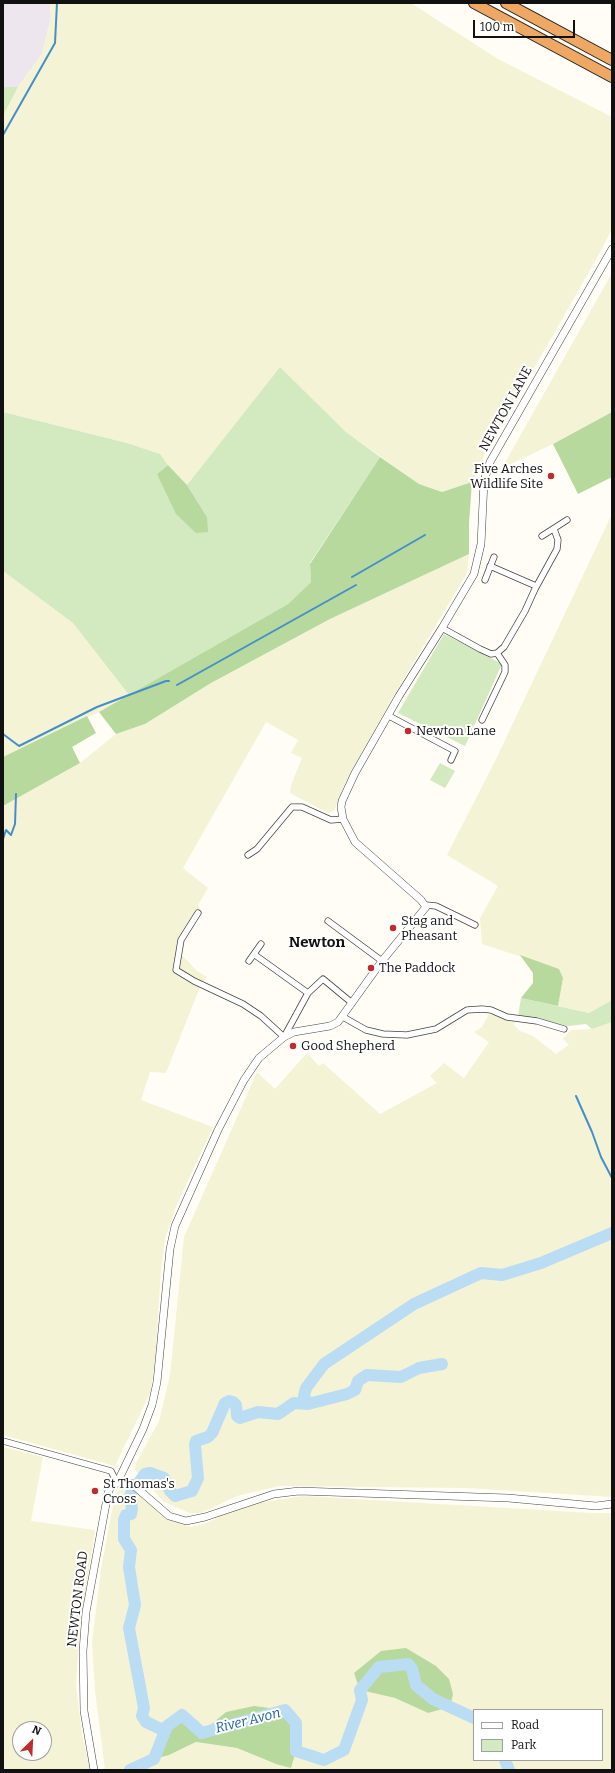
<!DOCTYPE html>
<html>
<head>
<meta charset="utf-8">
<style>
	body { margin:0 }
	#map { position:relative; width:615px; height:1773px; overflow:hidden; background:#fffdf5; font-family:Bitter,serif }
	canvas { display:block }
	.frame { position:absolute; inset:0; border:4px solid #111; pointer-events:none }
	.legend { position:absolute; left:473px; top:1709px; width:130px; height:52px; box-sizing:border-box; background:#fff; border:1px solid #a0a0a0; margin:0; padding:5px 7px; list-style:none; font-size:12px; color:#111 }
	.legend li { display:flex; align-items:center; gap:8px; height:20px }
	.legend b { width:20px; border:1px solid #a0a0a0 }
	.north { position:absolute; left:12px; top:1721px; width:40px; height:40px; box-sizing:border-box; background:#fff; border:1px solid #a0a0a0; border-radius:50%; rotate:24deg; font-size:11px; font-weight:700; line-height:16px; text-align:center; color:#111 }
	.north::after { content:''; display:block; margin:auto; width:14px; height:18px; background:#bd2c2e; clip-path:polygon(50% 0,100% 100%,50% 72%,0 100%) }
	.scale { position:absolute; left:473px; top:20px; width:102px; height:18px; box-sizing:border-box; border:2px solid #111; border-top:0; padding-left:5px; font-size:12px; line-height:14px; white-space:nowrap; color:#111; -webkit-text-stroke:3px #fff; paint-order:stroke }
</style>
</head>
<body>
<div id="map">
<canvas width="615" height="1773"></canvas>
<div class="frame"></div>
<ul class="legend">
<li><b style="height:5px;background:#fff"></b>Road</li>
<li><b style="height:11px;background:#d3e9bf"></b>Park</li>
</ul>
<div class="north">N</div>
<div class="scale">100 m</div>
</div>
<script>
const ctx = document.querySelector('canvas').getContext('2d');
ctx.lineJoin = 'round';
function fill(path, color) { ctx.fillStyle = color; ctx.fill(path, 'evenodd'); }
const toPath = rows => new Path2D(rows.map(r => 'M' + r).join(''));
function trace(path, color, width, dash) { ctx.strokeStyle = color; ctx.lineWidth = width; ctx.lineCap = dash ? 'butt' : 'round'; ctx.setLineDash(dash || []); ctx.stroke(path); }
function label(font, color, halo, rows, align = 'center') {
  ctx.font = font + ' Bitter,serif'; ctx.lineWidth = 4; ctx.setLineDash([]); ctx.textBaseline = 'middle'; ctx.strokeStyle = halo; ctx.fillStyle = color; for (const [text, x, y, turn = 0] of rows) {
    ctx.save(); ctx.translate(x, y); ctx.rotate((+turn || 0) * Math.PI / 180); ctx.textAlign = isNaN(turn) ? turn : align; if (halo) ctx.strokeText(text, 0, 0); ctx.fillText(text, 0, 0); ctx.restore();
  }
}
fill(toPath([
	[3,3,50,3,51,17,42,54,18,87,3,87]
]), '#eee6ee');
fill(toPath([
	[50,3,411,3,498,59,612,117,612,228,602,249,484,456,472,482,442,492,419,484,346,432,280,367,187,485,168,465,160,454,127,443,3,412,3,116,18,87,42,54,51,17],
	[612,273,612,412,553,444,502,468],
	[612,514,612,1000,589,1013,558,1006,563,978,559,969,482,944,480,918,498,886,447,855,496,759],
	[469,554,467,573,394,695,346,781,334,811,328,813,290,793,291,785,302,758,291,753,298,740,266,722,183,868,208,888,198,905,201,911,185,941,182,955,197,971,207,977,200,987,166,1073,150,1072,141,1100,213,1127,177,1204,165,1239,161,1271,156,1348,151,1391,115,1466,3,1435,3,806,80,763,116,734,145,724,211,683,330,619],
	[3,571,73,623,129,695,99,712,3,757],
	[489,1014,515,1022,514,1025,520,1031,533,1036,556,1054,569,1045,563,1039,571,1030,592,1029,612,1022,612,1497,466,1488,279,1486,237,1496,201,1513,190,1513,164,1502,135,1470,136,1463,159,1421,170,1375,184,1237,257,1072,275,1089,307,1053,319,1066,323,1063,380,1114,437,1083,430,1076,444,1063,464,1078,489,1042,474,1032,482,1027],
	[3,1447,43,1457,31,1521,95,1530,80,1627,76,1685,82,1735,90,1770,3,1770],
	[20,1729,44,1729,44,1753,20,1753],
	[122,1489,130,1489,135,1491,166,1519,191,1527,207,1523,232,1510,251,1504,303,1496,592,1513,612,1513,612,1770,105,1770,95,1691,92,1642,101,1569,114,1500,117,1492],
	[360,1690,450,1707,428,1713,395,1698],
	[474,1710,602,1710,602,1760,474,1760],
	[226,1712,276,1764,237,1748,196,1742,169,1755,202,1733]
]), '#f5f3d5');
fill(toPath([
	[3,87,18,87,3,116],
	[280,367,346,432,380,457,310,563,311,582,288,604,129,695,73,623,3,571,3,412,127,443,160,454,168,465,157,474,207,517,187,485],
	[444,634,502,664,465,746,398,713],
	[440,763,455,771,445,788,430,780],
	[521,998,589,1013,612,1000,612,1022,592,1029,586,1024,568,1026,518,1016]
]), '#d3e9bf');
fill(toPath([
	[612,412,612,477,578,494,553,444],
	[380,457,419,484,442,492,472,482,469,523,469,554,330,619,211,683,145,724,116,734,99,712,288,604,311,582,310,564],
	[168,465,187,485,207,517,208,532,196,533,176,514,157,474],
	[87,716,96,733,72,747,80,763,3,806,3,757],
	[520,955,559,969,563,978,558,1006,521,998,533,983,533,973],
	[406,1648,436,1666,449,1679,453,1694,450,1707,428,1713,395,1698,360,1690,354,1673,381,1651],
	[254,1706,285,1710,296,1723,296,1751,291,1768,276,1764,237,1748,196,1742,169,1755,154,1759,167,1726,182,1715,202,1732,226,1712]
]), '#b7d99e');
trace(toPath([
	[3,135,55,43,57,3],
	[352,577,425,535],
	[177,685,356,585],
	[3,734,19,746,97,707,166,681,169,681],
	[3,839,6,830,11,835,15,824,16,794],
	[576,1096,592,1132,601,1157,612,1178]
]), '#458fc9', 2);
trace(toPath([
	[308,1404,347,1394,355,1390,358,1381,367,1375,401,1377,419,1368,442,1364],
	[139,1482,145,1474,150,1473,164,1478,170,1491,175,1496,192,1491,198,1478,195,1445,196,1441,208,1437,212,1433,225,1403,229,1401,233,1402,236,1405,237,1416,240,1418,258,1412,278,1414,294,1403,308,1404,304,1396,306,1388,324,1364,414,1304,481,1273,502,1275,541,1263,612,1233],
	[131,1493,130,1497,132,1509,131,1514,126,1515,124,1520,124,1539,131,1550,129,1567,135,1605,129,1628,144,1708,142,1716,146,1722,165,1731],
	[505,1760,509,1770],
	[130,1770,154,1759,167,1726,182,1715,202,1733,285,1710,296,1723,296,1751,324,1760,344,1750,362,1700,360,1690,379,1667,408,1664,412,1669,416,1685,433,1699,474,1718]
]), '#bbddf4', 12);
const minor = toPath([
	[542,536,567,520],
	[490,566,536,586],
	[485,580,494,557],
	[442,628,480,649,491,654,497,653],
	[497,653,504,647,525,611,535,589,557,549,558,540,554,529],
	[389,716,455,751,451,760],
	[482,720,505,672,505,665,497,653],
	[248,855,257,849,292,807,302,807,331,820,343,819],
	[426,905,436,906,475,925],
	[198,913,181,940,176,970,194,981,243,1004,261,1016,284,1037,308,993,323,979,352,1003],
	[328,921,382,961],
	[255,955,308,993],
	[249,961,261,944],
	[343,1017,366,1030,383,1034,407,1035,436,1029,467,1010,482,1009,491,1010,507,1017,537,1021,564,1029],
	[3,1441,111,1471,117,1483]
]);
const tertiary = toPath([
	[117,1483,143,1429,152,1405,157,1382,170,1249,175,1226,218,1130,244,1080,259,1058,284,1037,294,1032,330,1026,338,1022,382,961,426,907,421,900,355,842,343,819,341,807,342,801,355,773,399,696,442,628,474,574,481,544,484,481,490,462,612,249],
	[94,1770,84,1711,83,1651,86,1612,108,1493,111,1486,117,1483,131,1483,169,1516,186,1521,205,1517,274,1494,299,1491,508,1498,596,1506,612,1504]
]);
const motorway = toPath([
	[474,3,612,77],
	[506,3,612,60]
]);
trace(minor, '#444', 7);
trace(tertiary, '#444', 8);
trace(motorway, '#222', 12);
trace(minor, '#fff', 5.5);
trace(tertiary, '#fff', 7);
trace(motorway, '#efa863', 10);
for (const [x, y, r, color] of [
	[551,476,4,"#bd2c2e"],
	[408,731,4,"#bd2c2e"],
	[393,928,4,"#bd2c2e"],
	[371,968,4,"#bd2c2e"],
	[293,1046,4,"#bd2c2e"],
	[95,1491,4,"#bd2c2e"]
]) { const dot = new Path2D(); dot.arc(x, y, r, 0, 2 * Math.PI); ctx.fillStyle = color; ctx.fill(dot); trace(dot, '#fff', 1.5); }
label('13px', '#111', '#fff', [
	["NEWTON LANE",506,409,-61],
	["NEWTON ROAD",78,1599,-83]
]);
label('13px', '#111', '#fff', [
	["Five Arches",543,469,"right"],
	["Wildlife Site",543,484,"right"],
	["Newton Lane",416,731],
	["Stag and",401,921],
	["Pheasant",401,936],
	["The Paddock",379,968],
	["Good Shepherd",301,1046],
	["St Thomas's",103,1484],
	["Cross",103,1499]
], 'left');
label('italic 14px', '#1d62a0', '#fff', [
	["River Avon",248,1721,-14]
]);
label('bold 15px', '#111', '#fff', [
	["Newton",317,943]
]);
</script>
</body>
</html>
